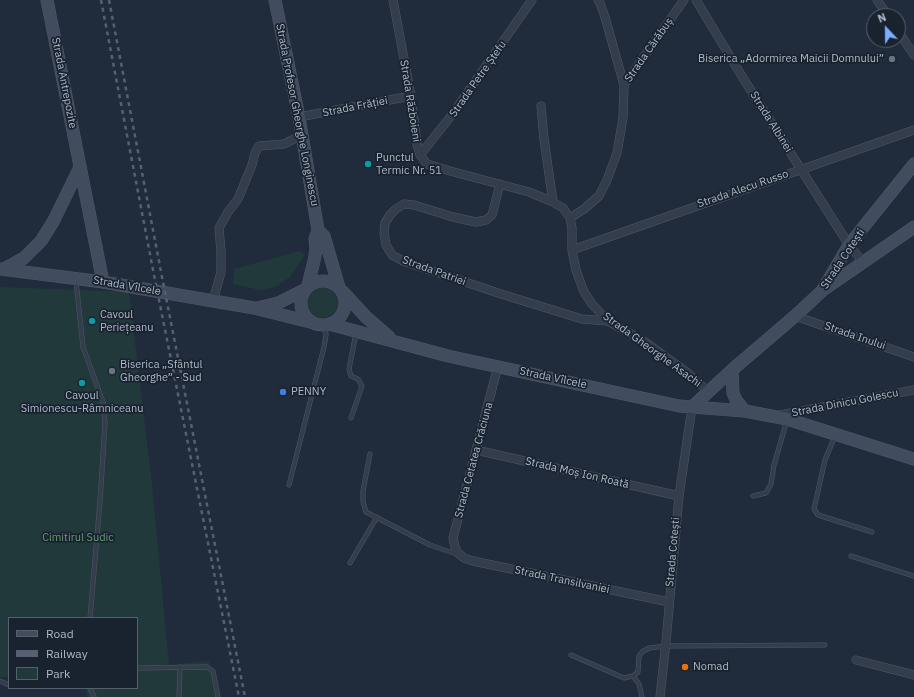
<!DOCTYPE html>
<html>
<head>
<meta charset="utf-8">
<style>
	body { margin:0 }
	#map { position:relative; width:914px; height:697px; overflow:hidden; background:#202b3b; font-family:"IBM Plex Sans",sans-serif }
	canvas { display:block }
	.legend { position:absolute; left:8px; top:617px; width:130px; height:72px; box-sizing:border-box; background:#192330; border:1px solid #555f6d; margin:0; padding:5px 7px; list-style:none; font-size:12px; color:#afb8c8 }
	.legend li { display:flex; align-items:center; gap:8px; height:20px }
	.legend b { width:20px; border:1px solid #555f6d }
	.north { position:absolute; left:866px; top:8px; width:40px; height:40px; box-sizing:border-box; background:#192330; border:1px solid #555f6d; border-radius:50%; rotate:338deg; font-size:11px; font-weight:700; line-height:16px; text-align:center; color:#afb8c8 }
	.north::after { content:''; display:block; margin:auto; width:14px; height:18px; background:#7caeff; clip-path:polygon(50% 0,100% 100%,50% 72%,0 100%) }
</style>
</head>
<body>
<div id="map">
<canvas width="914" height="697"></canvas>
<ul class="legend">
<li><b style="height:5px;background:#424c5f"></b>Road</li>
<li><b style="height:5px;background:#556173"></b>Railway</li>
<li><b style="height:11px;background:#22393c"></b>Park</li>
</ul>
<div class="north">N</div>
</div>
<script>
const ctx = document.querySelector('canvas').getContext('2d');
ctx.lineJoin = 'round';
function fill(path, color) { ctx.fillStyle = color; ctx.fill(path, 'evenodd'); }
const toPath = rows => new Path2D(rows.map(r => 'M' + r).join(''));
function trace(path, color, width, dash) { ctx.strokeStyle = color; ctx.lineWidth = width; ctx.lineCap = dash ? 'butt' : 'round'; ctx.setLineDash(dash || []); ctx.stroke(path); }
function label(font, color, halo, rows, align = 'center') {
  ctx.font = font + ' "IBM Plex Sans",sans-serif'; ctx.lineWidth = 3.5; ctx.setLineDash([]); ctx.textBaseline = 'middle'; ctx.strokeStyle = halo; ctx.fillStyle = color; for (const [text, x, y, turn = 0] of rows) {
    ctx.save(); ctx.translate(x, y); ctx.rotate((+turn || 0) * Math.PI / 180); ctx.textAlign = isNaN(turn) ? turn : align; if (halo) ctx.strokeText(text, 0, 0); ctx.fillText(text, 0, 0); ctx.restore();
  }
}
fill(toPath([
	[299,251,305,255,290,277,276,287,260,290,233,284,234,269],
	[0,287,129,292,152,484,169,665,209,661,216,697,87,697,86,688,137,688,137,618,9,618,9,677,0,677],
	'308 303a15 15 0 1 1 30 0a15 15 0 1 1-30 0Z'
]), '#22393c');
const lane = toPath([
	[76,281,83,347,103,402,105,423,100,501,90,618],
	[351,418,362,386,358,379,351,376,349,369,356,333],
	[835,436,825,460,814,509,818,515,872,532],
	[370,454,363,491,363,502,366,512,430,545,459,555],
	[289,485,324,347,326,335,325,325],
	[753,496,766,493,771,484,774,465,787,420],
	[851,556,914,576],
	[350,563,377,517],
	[571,655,624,678,633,676,638,672,639,656,642,652,649,648,666,646,825,645],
	[137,668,207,667,213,671,218,697],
	[633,676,639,684,642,697],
	[0,681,9,685],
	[90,688,94,697],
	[179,697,180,667]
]);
const street = toPath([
	[393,0,411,96,417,144,420,155,427,164,450,171,529,192,553,202,563,208,570,218,572,228,572,250,576,270,584,292,592,304,608,321,645,342,689,374,709,392],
	[696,0,743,78,849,245,863,262],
	[877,0,888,16],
	[898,31,914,55],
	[624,85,684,0],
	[541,106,544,139,553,202],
	[299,117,411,96],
	[420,155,451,116,532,0],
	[500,184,492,215,486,220,476,222,453,217,414,205,404,204,396,209,390,215,385,223,384,233,386,245,392,255,403,261,501,294,582,319,608,321],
	[570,218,584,209,599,196,607,180,617,153,623,118,624,85,605,17,600,3,598,0],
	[572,250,914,130],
	[213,301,221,272,221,251,219,228,228,212,238,199,252,165,255,153,259,146,284,144,302,135],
	[795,316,914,357],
	[498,366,453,538,455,547,458,553,464,558,473,561,669,602],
	[780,415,914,390],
	[476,450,679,496],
	[856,660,914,675],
	[660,697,666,642,679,496,692,407]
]);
const secondary = toPath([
	[47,0,103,282],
	[275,0,299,117,318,230,315,239,316,250,314,261,308,285],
	[318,230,324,236,339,287],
	[0,269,103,282,254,308,310,322],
	[4,269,24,258,41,241,53,222,80,167],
	'301 303a22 22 0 1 1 44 0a22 22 0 1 1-44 0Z',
	[826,288,914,227],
	[343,292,366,317,389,337],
	[257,308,278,303,304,290],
	[329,324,448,356,679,406,692,407,732,370,795,316,822,291,849,245,914,164],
	[732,370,733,393,736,400,745,411],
	[692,407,745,411,787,419,914,459]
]);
trace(lane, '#4f5866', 5);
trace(street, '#4f5866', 9);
trace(secondary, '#4f5866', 13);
trace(lane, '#343d4b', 4);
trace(street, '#343d4b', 8);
trace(secondary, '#424c5f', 12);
trace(toPath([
	[101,0,154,275,239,697],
	[109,0,162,277,245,697]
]), '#556173', 2.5, [4, 4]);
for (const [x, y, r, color] of [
	[892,59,4,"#6b7280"],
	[368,164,4,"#0f9aa8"],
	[92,321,4,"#0f9aa8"],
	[112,371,4,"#6b7280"],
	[82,383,4,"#0f9aa8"],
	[283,392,4,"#3f7fe0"],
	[685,667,4,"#e8710a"]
]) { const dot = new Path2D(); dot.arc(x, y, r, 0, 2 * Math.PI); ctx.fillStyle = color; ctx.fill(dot); trace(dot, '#192330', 1.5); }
label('11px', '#afb8c8', '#192330', [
	["Strada Cărăbuș",649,50,-55],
	["Strada Petre Ștefu",478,79,-55],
	["Strada Antrepozite",64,83,79],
	["Strada Războieni",410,101,81],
	["Strada Frăției",355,107,-11],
	["Strada Profesor Gheorghe Longinescu",297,115,79],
	["Strada Albinei",771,122,58],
	["Strada Alecu Russo",743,189,-19],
	["Strada Cotești",843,259,-56],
	["Strada Patriei",434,271,20],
	["Strada Vîlcele",127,286,10],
	["Strada Inului",855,336,19],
	["Strada Gheorghe Asachi",652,350,36],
	["Strada Vîlcele",553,378,12],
	["Strada Dinicu Golescu",845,403,-11],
	["Strada Cetatea Crăciuna",474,460,-75],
	["Strada Moș Ion Roată",577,473,13],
	["Strada Cotești",673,552,-85],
	["Strada Transilvaniei",562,580,12]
]);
label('11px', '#afb8c8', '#192330', [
	["Biserica „Adormirea Maicii Domnului”",884,59,"right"],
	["Punctul",376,158],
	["Termic Nr. 51",376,171],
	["Cavoul",100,315],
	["Periețeanu",100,328],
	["Biserica „Sfântul",120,365],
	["Gheorghe” - Sud",120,378],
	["PENNY",291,392],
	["Cavoul",82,396,"center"],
	["Simionescu-Râmniceanu",82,409,"center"],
	["Nomad",693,667]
], 'left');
label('11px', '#649a71', '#192330', [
	["Cimitirul Sudic",78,538]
]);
</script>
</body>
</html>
